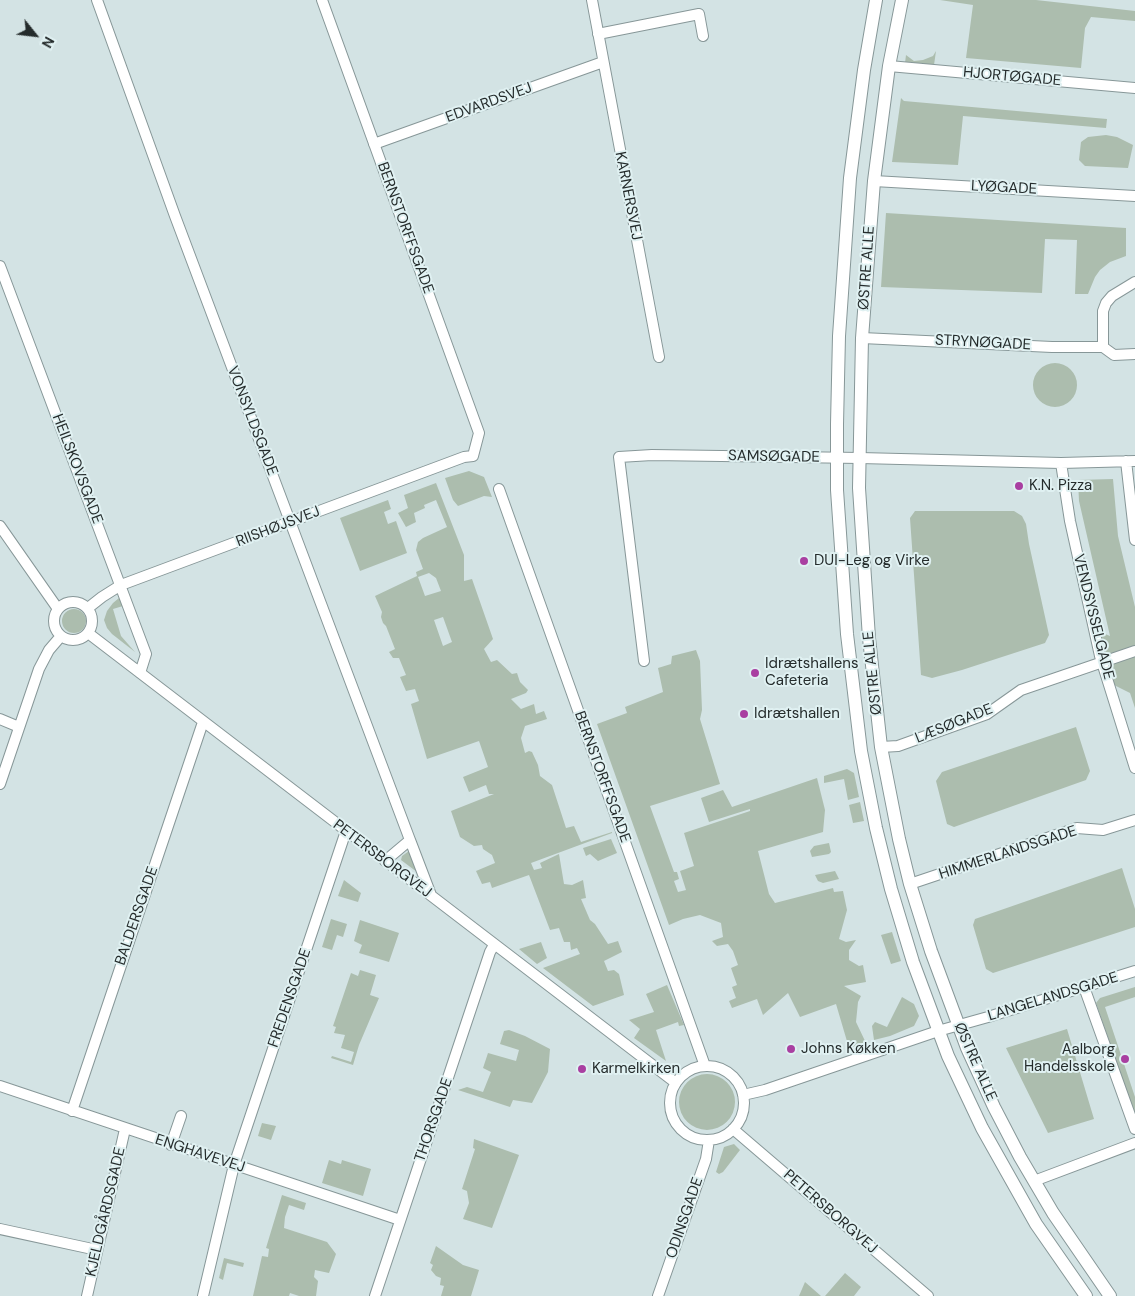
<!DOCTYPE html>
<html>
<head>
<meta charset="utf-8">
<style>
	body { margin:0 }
	#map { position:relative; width:1135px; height:1296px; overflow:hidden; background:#d3e3e4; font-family:"DM Sans",sans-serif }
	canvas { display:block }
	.north { position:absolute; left:10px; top:10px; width:50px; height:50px; -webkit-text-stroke:4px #e0f1f2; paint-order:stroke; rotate:119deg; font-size:14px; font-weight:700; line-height:20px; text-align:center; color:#252c2c }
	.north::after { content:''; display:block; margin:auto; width:18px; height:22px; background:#252c2c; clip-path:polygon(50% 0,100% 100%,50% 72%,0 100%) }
</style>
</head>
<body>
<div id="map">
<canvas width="1135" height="1296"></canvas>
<div class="north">N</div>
</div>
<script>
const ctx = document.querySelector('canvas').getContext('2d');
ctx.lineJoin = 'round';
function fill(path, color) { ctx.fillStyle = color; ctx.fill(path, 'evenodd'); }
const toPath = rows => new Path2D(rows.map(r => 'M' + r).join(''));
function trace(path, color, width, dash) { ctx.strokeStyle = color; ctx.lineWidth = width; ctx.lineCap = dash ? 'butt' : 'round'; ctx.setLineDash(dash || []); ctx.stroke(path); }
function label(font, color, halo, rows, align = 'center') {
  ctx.font = font + ' "DM Sans",sans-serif'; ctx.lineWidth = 4; ctx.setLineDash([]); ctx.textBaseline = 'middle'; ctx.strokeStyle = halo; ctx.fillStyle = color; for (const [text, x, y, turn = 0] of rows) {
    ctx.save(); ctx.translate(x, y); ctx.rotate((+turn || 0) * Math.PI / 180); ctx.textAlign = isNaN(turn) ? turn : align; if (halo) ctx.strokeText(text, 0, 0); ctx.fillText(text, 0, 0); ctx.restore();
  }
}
fill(toPath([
	[940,0,1036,0,1135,11,1135,21,1091,17,1085,28,1081,68,966,58,973,5],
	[936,51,934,65,905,63,906,55,914,61,923,60,933,56],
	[901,98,904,101,1107,119,1106,128,963,116,958,165,892,162],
	[1106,135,1117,137,1133,145,1128,168,1085,166,1079,160,1081,142,1088,137],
	[886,213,1126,228,1126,256,1110,262,1100,270,1095,277,1088,294,1075,294,1077,240,1045,239,1042,293,881,287],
	'1033 385a22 22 0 1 1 44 0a22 22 0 1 1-44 0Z',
	[469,471,484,477,492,497,484,496,458,506,453,500,445,478],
	[1113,479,1118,536,1135,607,1135,648,1108,655,1104,652,1098,631,1110,636,1079,501,1078,480],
	[436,483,464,555,464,581,472,579,493,639,484,649,491,662,497,660,512,674,517,673,520,682,528,690,526,693,511,699,521,709,534,704,536,714,544,711,547,719,525,726,521,738,525,753,529,751,532,752,538,765,540,776,552,785,566,828,574,826,581,842,612,832,612,833,531,863,534,870,542,868,540,863,559,854,564,884,572,885,583,880,586,898,581,899,590,920,595,924,608,944,618,941,622,952,604,961,608,971,614,970,619,974,624,995,593,1006,543,968,580,954,577,948,571,950,570,942,564,942,559,928,550,930,529,875,492,888,490,882,482,884,476,871,495,863,492,855,483,849,482,845,474,846,460,837,451,811,494,794,489,794,486,785,469,792,463,777,488,767,479,741,427,759,411,704,419,701,415,689,406,691,400,677,406,675,399,658,393,658,389,652,397,648,395,649,386,626,383,623,381,617,382,612,375,596,417,576,416,572,423,569,416,550,418,542,423,538,447,527,436,500,424,505,425,508,414,513,416,522,406,527,398,513,408,508,404,495],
	[429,573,436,578,441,591,425,596,418,577],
	[443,617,452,642,443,646,434,620],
	[388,500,391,509,384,512,388,524,396,521,407,553,360,571,340,518],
	[915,511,1014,511,1022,516,1026,524,1029,544,1049,635,1045,643,962,670,932,678,921,675,910,518],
	[119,598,123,606,113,609,121,636,135,652,112,634,107,628,104,620,107,611,113,603],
	'62 621a12 12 0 1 1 24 0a12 12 0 1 1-24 0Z',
	[696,650,700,661,702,710,700,719,720,784,650,806,674,872,677,872,679,879,674,881,678,892,686,890,680,871,694,866,684,833,750,811,750,809,709,822,701,798,723,790,732,807,817,778,825,810,823,832,758,851,769,894,775,903,833,888,834,892,843,891,847,910,839,939,846,942,856,940,849,950,849,960,859,966,863,965,866,982,844,986,861,996,858,1002,856,1022,866,1043,849,1048,836,1004,800,1017,788,993,763,1015,757,999,732,1008,729,1001,736,998,732,987,737,985,731,968,738,965,733,951,728,944,717,946,712,941,723,937,721,923,700,915,683,919,669,925,597,724,627,713,625,707,663,692,658,668,671,664,672,656],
	[1135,655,1135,708,1130,693,1112,684,1109,669,1112,663],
	[1076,727,1090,771,1086,780,954,827,947,824,936,781,942,772],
	[847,769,854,773,859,797,848,800,844,779,824,783,824,776],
	[860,802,864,821,853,823,849,805],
	[611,839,617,853,598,861,590,854,586,856,583,848],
	[829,843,831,852,829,854,812,857,810,851,814,846],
	[409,851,417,872,401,860,402,856],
	[1122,868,1135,909,1135,927,993,973,986,969,973,925,975,919],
	[835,871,839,879,823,883,818,881,815,875],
	[344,880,361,893,358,902,338,896],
	[331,919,347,924,343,937,337,935,332,950,322,947],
	[360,920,399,933,389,962,359,953,362,945,354,941],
	[892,932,901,961,891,964,881,935],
	[541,942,547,958,537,964,519,949],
	[360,970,376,975,370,995,379,998,359,1045,353,1065,331,1058,332,1056,351,1062,354,1052,341,1048,345,1035,334,1033,336,1027,333,1026,351,973,358,976],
	[667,985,684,1025,679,1026,678,1022,656,1030,666,1061,634,1038,640,1029,629,1020,654,1012,646,994],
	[1135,987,1135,997,1105,1007,1135,1097,1135,1115,1096,1003,1100,998],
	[902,997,914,1004,919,1016,914,1026,890,1036,874,1040,872,1026,875,1022,887,1027],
	[1067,1029,1094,1119,1048,1133,1006,1048],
	[509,1030,525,1036,550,1049,548,1072,532,1103,513,1100,510,1107,458,1090,467,1087,483,1092,491,1072,483,1068,488,1053,516,1061,519,1050,500,1044,504,1031],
	'679 1102a28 28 0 1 1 56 0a28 28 0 1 1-56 0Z',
	[262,1123,276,1126,271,1140,258,1136],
	[474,1139,519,1155,492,1228,463,1219,469,1203,467,1191,462,1189,475,1149,473,1148],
	[734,1144,740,1150,723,1172,719,1174,716,1172,724,1147],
	[329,1160,341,1164,342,1160,371,1169,363,1196,322,1183],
	[282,1195,306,1203,304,1210,289,1205,285,1217,284,1228,327,1242,336,1254,329,1273,315,1270,314,1277,318,1281,316,1296,299,1296,290,1293,289,1296,253,1296,262,1256,268,1257,269,1249,266,1248],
	[436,1246,463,1265,479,1270,471,1296,441,1296,444,1286,440,1285,441,1278,436,1276,431,1270,433,1265,430,1263],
	[224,1258,244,1263,243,1267,227,1263,223,1280,219,1278],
	[845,1273,861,1287,854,1296,825,1296],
	[805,1282,821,1296,799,1296]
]), '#acbdae');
const minor = toPath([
	[97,0,175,216,410,840,385,861],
	[592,0,659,357],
	[598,34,699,14,703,36],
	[889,66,1135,88],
	[374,144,603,62],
	[874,181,1135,196],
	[0,266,146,654,140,673],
	[862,338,1052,347,1103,347],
	[1103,347,1103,311,1106,303,1112,296,1135,282],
	[1103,347,1114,355,1135,354],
	[1126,461,1135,540],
	[1061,463,1070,521,1100,656,1135,768],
	[499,489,705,1066],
	[0,526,58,609],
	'54 621a19 19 0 1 1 38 0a19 19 0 1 1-38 0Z',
	[88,608,102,597,121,585,464,457,473,456,479,433,322,0],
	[88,633,676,1083],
	[644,661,619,457,652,455,860,458,1061,463,1135,461],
	[0,719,19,727],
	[881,747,898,746,987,714,1021,690,1135,651],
	[0,784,39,669,49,650,61,636],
	[410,840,431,895],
	[910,884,1077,828,1103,830,1135,820],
	[1084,987,1135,1129],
	'670 1103a37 37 0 1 1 74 0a37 37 0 1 1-74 0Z',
	[0,1086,400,1220],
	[743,1095,765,1090,938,1031,988,1017,1135,971],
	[72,1111,203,722],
	[733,1129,928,1296],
	[171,1145,181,1116],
	[1034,1181,1135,1143],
	[0,1229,97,1250],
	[87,1296,125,1129],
	[203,1296,234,1165,346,831],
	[375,1296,490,952,494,945],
	[658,1296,706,1159,709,1140]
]);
const tertiary = toPath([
	[876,0,864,70,850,178,839,336,837,424,837,490,847,634,861,751,876,828,891,889,913,962,948,1056,982,1128,1036,1224,1086,1296],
	[902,0,889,66,874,181,862,338,859,488,869,638,881,747,899,839,910,884,931,951,967,1048,994,1107,1020,1157,1053,1213,1110,1296]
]);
trace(minor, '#879798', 12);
trace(tertiary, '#879798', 14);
trace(minor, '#fff', 10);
trace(tertiary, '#fff', 12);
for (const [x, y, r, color] of [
	[1019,486,5,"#a93fa1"],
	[804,561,5,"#a93fa1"],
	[755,673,5,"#a93fa1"],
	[744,714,5,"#a93fa1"],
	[791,1049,5,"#a93fa1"],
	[1125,1059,5,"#a93fa1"],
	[582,1069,5,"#a93fa1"]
]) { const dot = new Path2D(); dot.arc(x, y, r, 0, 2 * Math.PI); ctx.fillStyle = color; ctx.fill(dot); trace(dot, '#e0f1f2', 2); }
label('15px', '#252c2c', '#e0f1f2', [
	["HJORTØGADE",1012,77,5],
	["EDVARDSVEJ",489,103,-20],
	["LYØGADE",1004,188,3],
	["KARNERSVEJ",628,196,79],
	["BERNSTORFFSGADE",405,228,70],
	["ØSTRE ALLE",867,268,-86],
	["STRYNØGADE",983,343,3],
	["VONSYLDSGADE",252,421,69],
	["SAMSØGADE",774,457,1],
	["HEILSKOVSGADE",77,469,69],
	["RIISHØJSVEJ",278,527,-21],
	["VENDSYSSELGADE",1093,617,76],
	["ØSTRE ALLE",873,673,-96],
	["LÆSØGADE",954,724,-22],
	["BERNSTORFFSGADE",602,777,70],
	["HIMMERLANDSGADE",1008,853,-18],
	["PETERSBORGVEJ",382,859,37],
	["BALDERSGADE",137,916,-71],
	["LANGELANDSGADE",1053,997,-17],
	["FREDENSGADE",290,998,-71],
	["ØSTRE ALLE",975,1062,66],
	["THORSGADE",434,1120,-71],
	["ENGHAVEVEJ",200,1154,18],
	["KJELDGÅRDSGADE",106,1212,-77],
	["PETERSBORGVEJ",830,1212,41],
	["ODINSGADE",685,1218,-71]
]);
label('15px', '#252c2c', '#e0f1f2', [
	["K.N. Pizza",1029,486],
	["DUI-Leg og Virke",814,561],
	["Idrætshallens",765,664],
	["Cafeteria",765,681],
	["Idrætshallen",754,714],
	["Johns Køkken",801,1049],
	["Aalborg",1115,1050,"right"],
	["Handelsskole",1115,1067,"right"],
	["Karmelkirken",592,1069]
], 'left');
</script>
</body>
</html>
